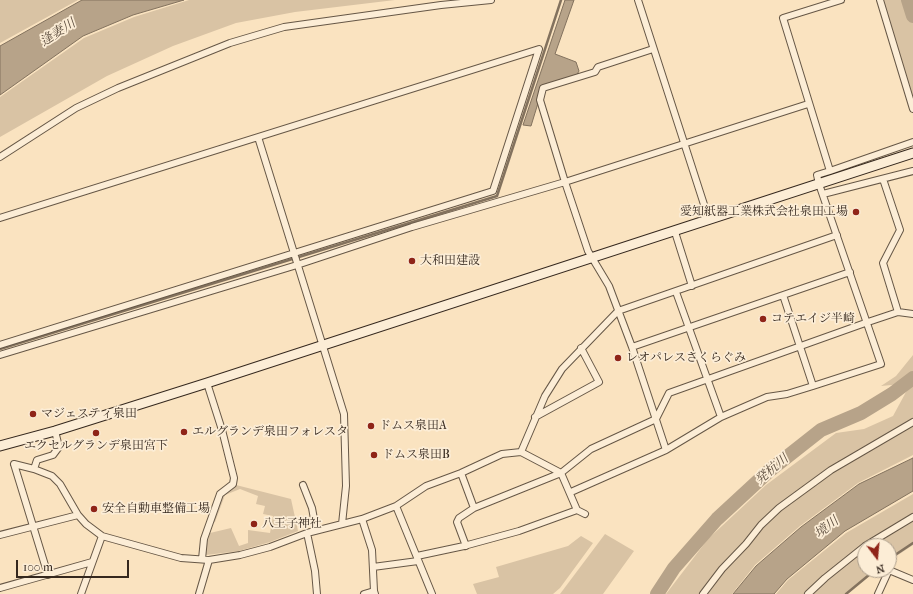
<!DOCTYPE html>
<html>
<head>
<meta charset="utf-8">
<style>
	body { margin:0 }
	#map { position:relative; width:913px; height:594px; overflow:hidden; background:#fae3c0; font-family:"IM FELL French Canon",serif }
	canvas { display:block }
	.north { position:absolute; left:857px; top:538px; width:40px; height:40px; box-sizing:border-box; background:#fcedd6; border:1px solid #ac9e8c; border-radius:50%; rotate:164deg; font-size:11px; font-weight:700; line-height:16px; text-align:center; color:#35281e }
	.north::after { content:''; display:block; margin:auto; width:14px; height:18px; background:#8f2418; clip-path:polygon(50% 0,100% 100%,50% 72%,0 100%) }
	.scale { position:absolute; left:16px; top:560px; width:113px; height:18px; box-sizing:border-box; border:2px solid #35281e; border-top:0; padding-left:5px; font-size:12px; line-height:14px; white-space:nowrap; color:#35281e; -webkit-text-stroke:3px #fcedd6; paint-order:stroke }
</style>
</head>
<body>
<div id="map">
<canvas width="913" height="594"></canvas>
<div class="north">N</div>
<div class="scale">100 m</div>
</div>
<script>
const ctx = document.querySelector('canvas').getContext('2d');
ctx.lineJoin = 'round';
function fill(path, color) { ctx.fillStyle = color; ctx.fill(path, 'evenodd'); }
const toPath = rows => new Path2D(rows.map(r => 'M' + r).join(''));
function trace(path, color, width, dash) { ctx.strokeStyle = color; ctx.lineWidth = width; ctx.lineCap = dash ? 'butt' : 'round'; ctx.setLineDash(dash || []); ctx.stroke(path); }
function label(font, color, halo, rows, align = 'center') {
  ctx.font = font + ' "IM FELL French Canon","Noto Serif JP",serif'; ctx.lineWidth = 3.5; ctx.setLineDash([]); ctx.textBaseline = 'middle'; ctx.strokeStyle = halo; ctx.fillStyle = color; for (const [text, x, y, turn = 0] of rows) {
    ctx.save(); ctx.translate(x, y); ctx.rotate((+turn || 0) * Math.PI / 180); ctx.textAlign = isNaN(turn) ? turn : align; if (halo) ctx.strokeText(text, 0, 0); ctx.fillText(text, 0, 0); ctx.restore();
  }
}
fill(toPath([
	[0,0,78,0,0,43],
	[189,0,395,0,295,12,236,23,173,46,107,76,0,137,0,97,84,38,134,17],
	[883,0,913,0,913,102],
	[913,355,913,371,902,384,881,386,896,376],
	[913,385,913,455,858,483,800,526,755,565,732,594,666,594,708,539,766,485,836,433,864,429,893,416,906,392],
	[236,485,291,499,298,531,270,542,239,551,206,555,205,551,210,533,231,528,239,546,248,543,248,530,270,533,273,516,263,514,265,506,256,504,258,496,240,489,225,495,215,522,213,523,224,493],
	[913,494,913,545,889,561,889,546,865,546,865,570,876,570,847,594,776,594,788,580,846,533],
	[605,534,634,551,603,594,560,594],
	[581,536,593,543,560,588,553,594,477,594,473,584,499,577,496,567,568,546]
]), '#d9c3a4');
const water = toPath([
	[82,0,184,0,133,15,83,36,0,95,0,46,82,0],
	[565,0,574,0,555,54,576,62,579,71,575,78,542,90,531,126,523,125,565,0],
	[913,458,913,491,845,531,787,579,774,594,733,594,756,566,801,527,859,484,913,458]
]);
fill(water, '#b7a389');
trace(water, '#83725e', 1);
trace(toPath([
	[0,349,497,196,561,0],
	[889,559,913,543],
	[846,594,875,570]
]), '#83725e', 2.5);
trace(toPath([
	[908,0,913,16],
	[657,594,674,568,717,519,769,471,821,430,861,413,892,394,913,378]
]), '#b7a389', 14);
const street = toPath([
	[638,0,709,220],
	[880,0,913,109],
	[258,137,344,414,346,486,342,524],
	[0,157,76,108,118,88,230,43,284,27,441,5,491,0],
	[830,171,913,142],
	[883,179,900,230,883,263,898,312],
	[823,194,913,171],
	[0,218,539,49,493,191,0,345],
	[675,232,692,286],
	[632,347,850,272],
	[0,355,297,265,412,227,565,182,808,104],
	[813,386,881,364,819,184,817,175,830,171,783,18,841,0],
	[535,417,599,382,581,348],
	[721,417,767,397,787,394,813,386,783,295],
	[666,450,721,417,676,292],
	[521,452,545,396,562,369,618,311,837,235],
	[14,464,34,469,52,476,60,484,78,515,86,524,102,536,181,558,209,560,240,555,270,547,307,533,362,519,396,506],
	[14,464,48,575],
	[34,469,37,460,53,455,59,447,55,431],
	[461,473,474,508],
	[303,485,312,508,316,530],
	[571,492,666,450,632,347,609,286,588,251,565,182,540,100,543,88,595,72,598,67,653,49],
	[577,510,585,514],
	[362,519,372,550,374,591],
	[307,533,315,571,317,594],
	[0,535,78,515],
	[466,546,457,522,459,518,474,508,561,473],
	[865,546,913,517],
	[417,556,464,546,519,531,577,510,561,473,591,449,656,419,669,393,868,322,898,312,913,314],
	[202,559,204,539,220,494,233,484,234,478,222,430,207,383],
	[373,567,418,561],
	[889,570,913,580],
	[0,588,92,562],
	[81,594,102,536],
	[199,594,209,560],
	[364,594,374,591,375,594],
	[432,594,396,506,426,486,461,473,502,454,521,452,561,473],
	[703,594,722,569,746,544,761,525,779,508,831,470,913,422],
	[808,594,825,578,865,546],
	[878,594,889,570]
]);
const secondary = toPath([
	[0,446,55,431,207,383,913,153]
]);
trace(street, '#665746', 8);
trace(secondary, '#35281e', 11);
trace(street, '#fcedd6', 6);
trace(secondary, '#fcedd6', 9);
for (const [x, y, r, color] of [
	[856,212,4,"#8f2418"],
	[412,261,4,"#8f2418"],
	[763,319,4,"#8f2418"],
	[618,358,4,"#8f2418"],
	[33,414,4,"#8f2418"],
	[371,426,4,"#8f2418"],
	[184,432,4,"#8f2418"],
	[96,433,4,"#8f2418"],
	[374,455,4,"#8f2418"],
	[94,509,4,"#8f2418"],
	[254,524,4,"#8f2418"]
]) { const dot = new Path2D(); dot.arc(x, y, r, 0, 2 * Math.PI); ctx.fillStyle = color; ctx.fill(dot); trace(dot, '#fcedd6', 1.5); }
label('12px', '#35281e', '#fcedd6', [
	["愛知紙器工業株式会社泉田工場",848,212,"right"],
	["大和田建設",420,261],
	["コテエイジ半崎",771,319],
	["レオパレスさくらぐみ",626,358],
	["マジェスティ泉田",41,414],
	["ドムス泉田A",379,426],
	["エルグランデ泉田フォレスタ",192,432],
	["エクセルグランデ泉田宮下",96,446,"center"],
	["ドムス泉田B",382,455],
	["安全自動車整備工場",102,509],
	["八王子神社",262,524]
], 'left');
label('italic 13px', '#5c4d3e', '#fcedd6', [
	["逢妻川",58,33,-33],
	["発杭川",772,470,-40],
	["境川",827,528,-38]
]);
</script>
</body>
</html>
